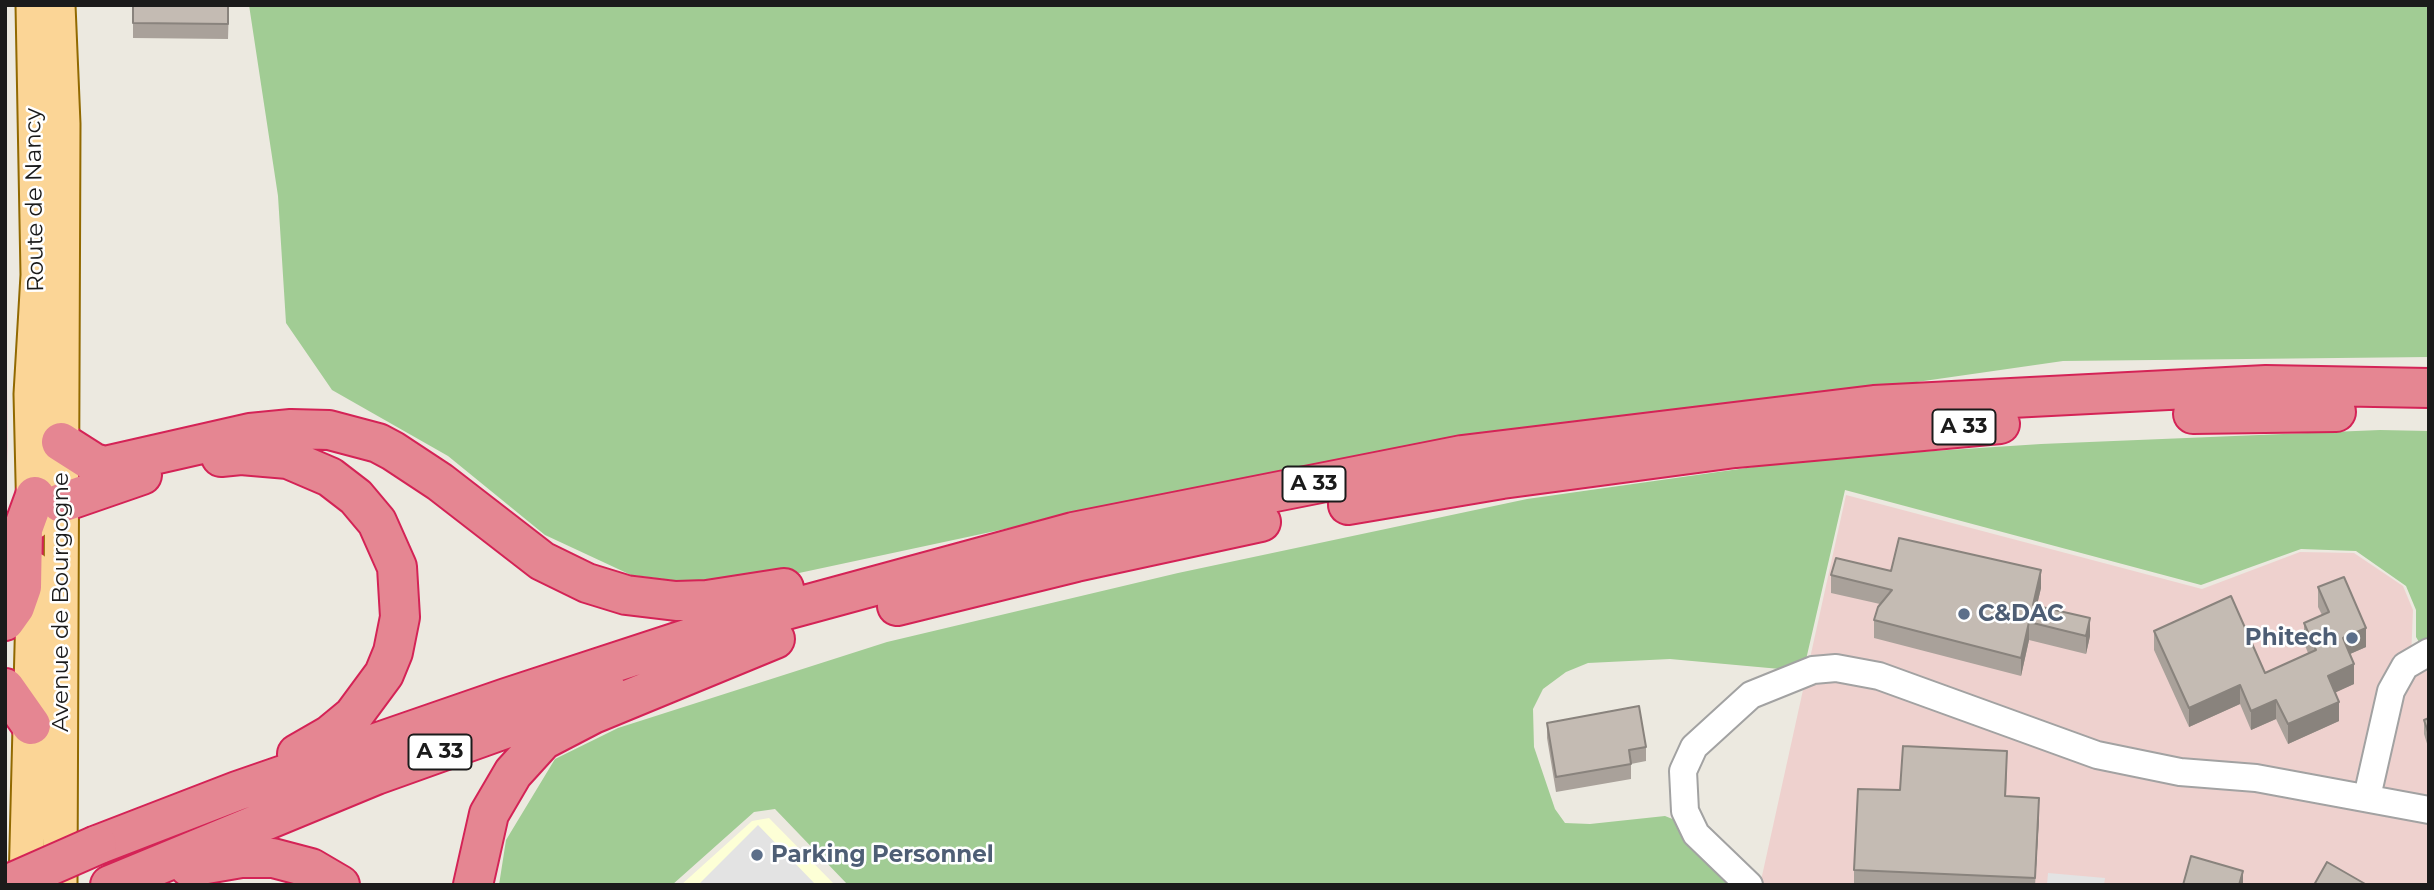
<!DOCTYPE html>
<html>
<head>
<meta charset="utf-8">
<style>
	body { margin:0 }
	#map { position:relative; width:2434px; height:890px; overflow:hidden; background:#ece9e0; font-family:Montserrat,sans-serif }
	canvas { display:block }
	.frame { position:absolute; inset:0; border:7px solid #1b1b1b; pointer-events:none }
</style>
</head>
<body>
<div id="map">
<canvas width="2434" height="890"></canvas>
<div class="frame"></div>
</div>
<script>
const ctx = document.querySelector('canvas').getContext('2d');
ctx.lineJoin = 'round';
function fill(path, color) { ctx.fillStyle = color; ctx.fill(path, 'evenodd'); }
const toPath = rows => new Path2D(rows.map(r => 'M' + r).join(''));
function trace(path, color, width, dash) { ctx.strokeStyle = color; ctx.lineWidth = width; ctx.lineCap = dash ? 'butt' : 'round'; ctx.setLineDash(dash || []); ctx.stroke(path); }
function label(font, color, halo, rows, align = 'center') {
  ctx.font = font + ' Montserrat,sans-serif'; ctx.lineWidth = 5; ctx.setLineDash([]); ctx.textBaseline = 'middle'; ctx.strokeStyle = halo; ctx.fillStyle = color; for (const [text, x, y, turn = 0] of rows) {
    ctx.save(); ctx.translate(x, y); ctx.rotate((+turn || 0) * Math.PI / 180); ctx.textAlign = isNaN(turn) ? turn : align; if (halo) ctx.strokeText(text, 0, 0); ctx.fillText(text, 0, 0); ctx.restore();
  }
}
fill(toPath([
	[5,233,8,446,5,507],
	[1846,495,2202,589,2300,552,2354,553,2403,586,2413,610,2411,659,2429,658,2429,885,1760,885]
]), '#eed1ce');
fill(toPath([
	[769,818,835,885,681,885,752,821]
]), '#fdffd6');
fill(toPath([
	[249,5,2429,5,2429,357,2063,361,1234,480,771,579,688,582,631,575,545,535,448,456,332,390,286,323,278,196],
	[2380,430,2429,431,2429,646,2422,647,2416,637,2416,610,2406,586,2356,551,2301,549,2201,585,1845,490,1805,664,1791,670,1670,659,1588,663,1566,672,1543,689,1533,709,1534,747,1555,809,1565,823,1590,824,1665,816,1680,822,1745,885,848,885,775,809,754,812,672,885,499,885,506,840,555,759,618,728,887,642,1178,573,1527,499,1810,459,2041,444]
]), '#a1cc94');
fill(toPath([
	[758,825,816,885,698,885],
	[2048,873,2105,878,2104,885,2047,885]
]), '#e3e3e3');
const minor = toPath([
	[2367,797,2391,691,2405,666,2429,652],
	[1749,885,1696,834,1685,811,1683,771,1694,747,1751,695,1813,670,1836,668,1879,676,2097,755,2180,772,2256,778,2429,810]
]);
const major = toPath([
	[33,5,38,275,31,394,34,522],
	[58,5,63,124,60,885],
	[26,885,34,569]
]);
const highway = toPath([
	[2193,414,2336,412],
	[61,442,94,463,105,466,250,433,291,429,329,430,378,443,393,451,440,482,542,561,587,583,626,595,676,601,707,600,784,588],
	[221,457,241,455,288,459,330,477,356,497,377,522,397,567,400,617,393,652,384,674,353,716,330,735,297,754],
	[61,503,142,475],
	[1348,505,1502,479,1735,448,2000,424],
	[897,606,1076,562,1261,522],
	[5,621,15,607,22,587,23,529,35,496],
	[5,688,31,725],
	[97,845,237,791,506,698,720,628,1073,532,1462,455,1874,405,2266,385,2429,388],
	[189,867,241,858,273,858,311,868,340,885],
	[110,885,376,775,608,692],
	[473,885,489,814,513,773,543,740,593,714,775,639]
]);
trace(minor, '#a2a2a2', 30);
trace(major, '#916900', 37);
trace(highway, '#d42356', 42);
trace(minor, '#fff', 26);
trace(major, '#fbd596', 33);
trace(highway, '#e58692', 38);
const highwayBridge = toPath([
	[6,885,97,845]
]);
trace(highwayBridge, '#d42356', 42, []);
trace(highwayBridge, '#e58692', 38);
fill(toPath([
	[133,5,229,5,228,39,133,38],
	[1891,571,2041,588,2037,605,2090,636,2086,654,2029,640,2021,676,1874,638,1874,620,1880,604,1831,593,1831,575],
	[2318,587,2366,647,2350,654,2354,684,2335,692,2339,721,2288,744,2276,719,2251,730,2240,704,2189,727,2154,650,2154,631,2265,673,2308,653,2304,643,2304,623,2322,615,2318,607],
	[2429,718,2429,750,2424,734,2424,720],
	[1547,723,1646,747,1646,761,1631,764,1631,779,1556,792,1547,738],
	[2007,770,2006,796,2039,817,2035,885,1854,885,1854,870]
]), '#a9a19a');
fill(toPath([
	[2041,570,2041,588,2033,622,2033,605],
	[2090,618,2090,636,2086,654,2086,636],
	[2029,622,2029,640,2021,676,2021,658],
	[2366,628,2366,647,2343,657,2343,638],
	[2354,664,2354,684,2328,696,2328,676],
	[2240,685,2240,704,2189,727,2189,708],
	[2276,700,2276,719,2251,730,2251,711],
	[2339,702,2339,721,2288,744,2288,724],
	[2039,798,2039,817,2035,885],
	[2243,871,2243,885,2239,885]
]), '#89837d');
const building = toPath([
	[133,5,228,5,228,24,133,23,133,5],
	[1899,538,2041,570,2033,605,2090,618,2086,636,2029,622,2021,658,1874,620,1878,607,1892,590,1831,575,1836,558,1891,571,1899,538],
	[2344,577,2366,628,2343,638,2354,664,2328,676,2339,702,2288,724,2276,700,2251,711,2240,685,2189,708,2154,631,2231,596,2265,673,2316,650,2304,623,2329,612,2318,587,2344,577],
	[1639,706,1646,747,1629,750,1631,764,1556,777,1547,723,1639,706],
	[2429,718,2429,735,2424,720,2429,718],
	[1903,746,2007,751,2005,796,2039,798,2035,878,1854,870,1858,789,1900,790,1903,746],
	[2191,856,2243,871,2239,885,2183,885,2191,856],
	[2327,862,2367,885,2314,885,2327,862]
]);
fill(building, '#c4bbb3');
trace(building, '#89837d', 2);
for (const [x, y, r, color] of [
	[1964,614,7,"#5c6f8a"],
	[2352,638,7,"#5c6f8a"],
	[757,855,7,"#5c6f8a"]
]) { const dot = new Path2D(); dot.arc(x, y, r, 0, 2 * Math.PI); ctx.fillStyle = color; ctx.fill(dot); trace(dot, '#fff', 2.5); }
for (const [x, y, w] of [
	[1964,427,63],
	[1314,484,63],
	[440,752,63]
]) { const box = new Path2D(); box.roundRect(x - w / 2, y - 17.5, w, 35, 5); ctx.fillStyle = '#fff'; ctx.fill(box); trace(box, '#1b1b1b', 2); }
label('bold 21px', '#1b1b1b', null, [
	["A 33",1964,427],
	["A 33",1314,484],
	["A 33",440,752]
]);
label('23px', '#1b1b1b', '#fff', [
	["Route de Nancy",35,200,-91],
	["Avenue de Bourgogne",61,602,-90]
]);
label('bold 23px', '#4e5e75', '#fff', [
	["C&DAC",1978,614],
	["Phitech",2338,638,"right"],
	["Parking Personnel",771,855]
], 'left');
</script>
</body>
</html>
